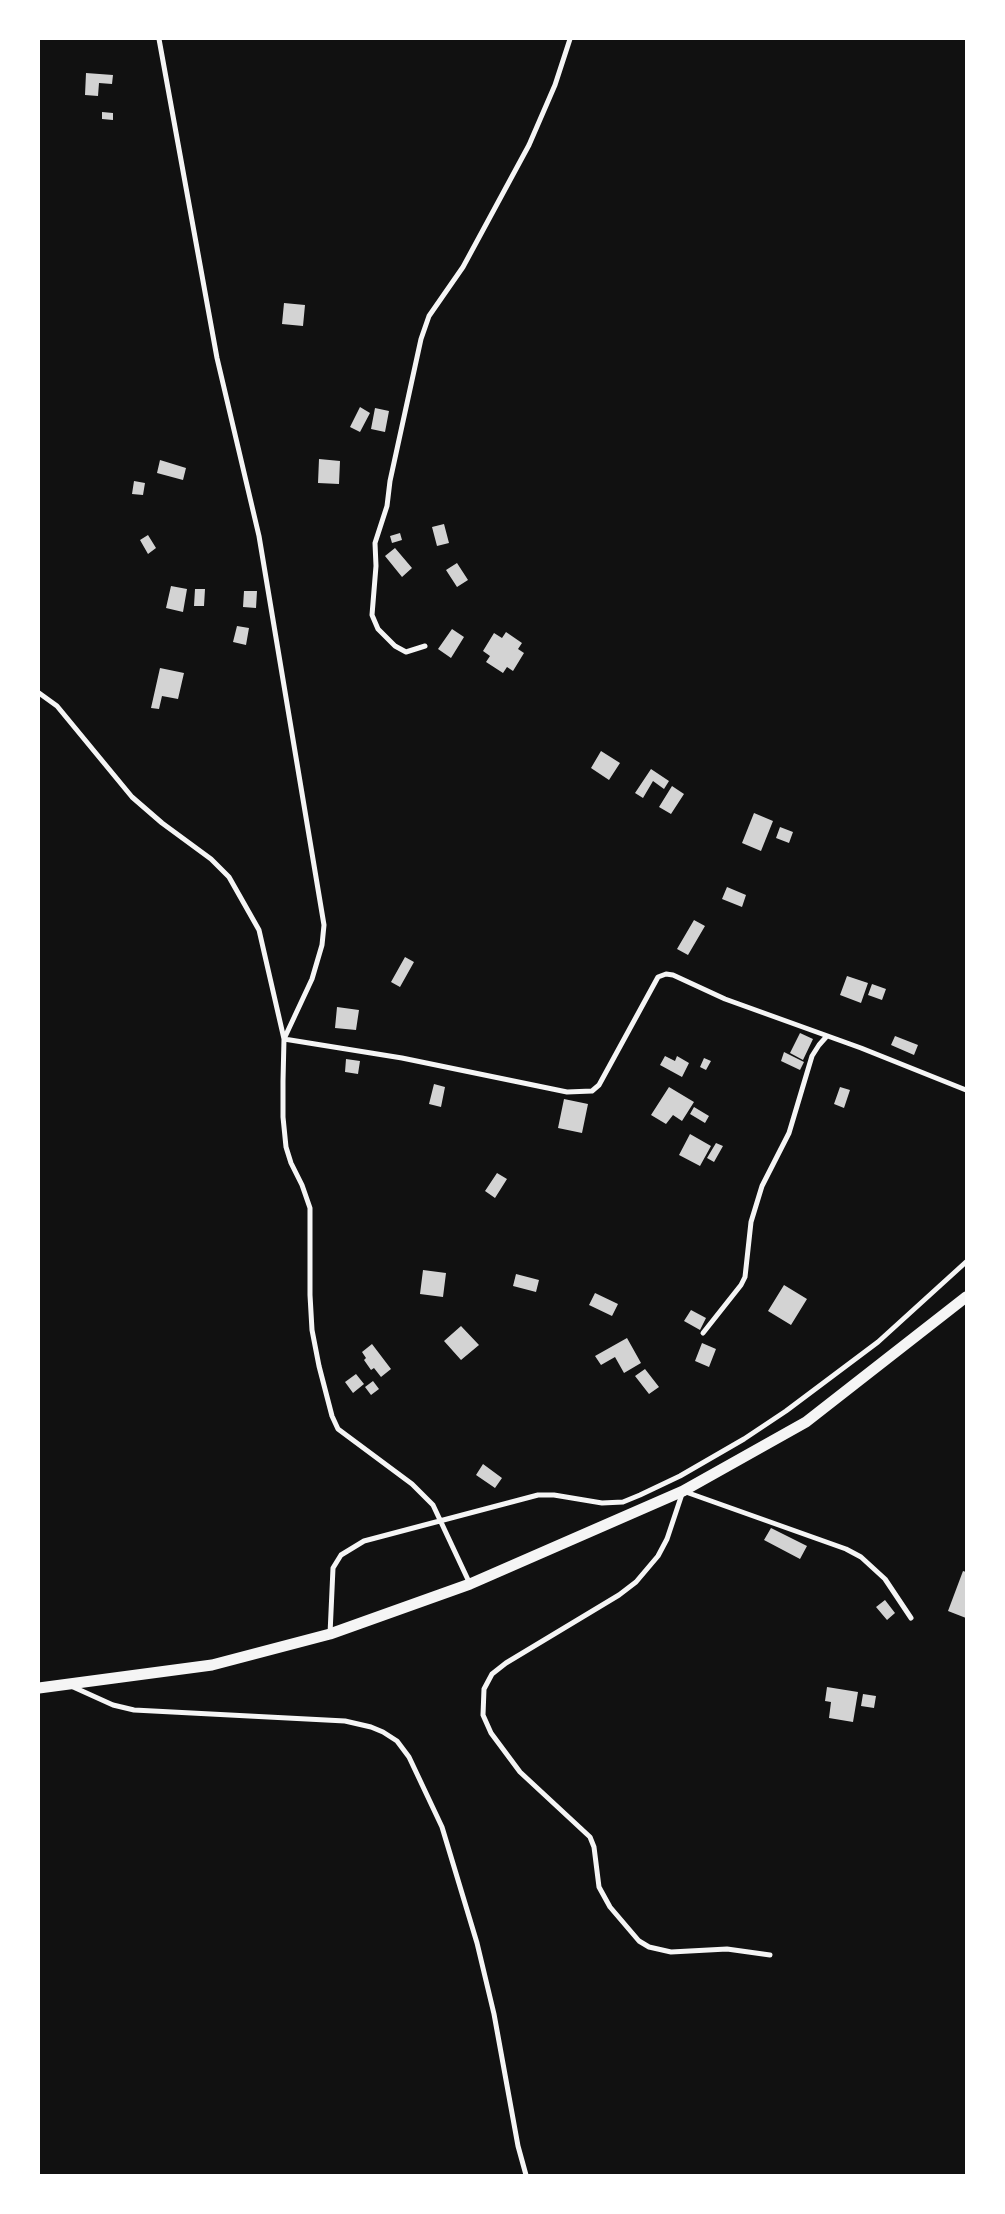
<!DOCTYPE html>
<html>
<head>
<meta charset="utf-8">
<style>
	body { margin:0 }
	#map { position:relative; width:1005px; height:2214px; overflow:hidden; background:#111; font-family:"Asap Condensed",sans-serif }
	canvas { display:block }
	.frame { position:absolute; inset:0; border:40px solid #fff; pointer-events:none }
</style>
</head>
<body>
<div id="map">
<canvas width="1005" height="2214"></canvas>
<div class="frame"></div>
</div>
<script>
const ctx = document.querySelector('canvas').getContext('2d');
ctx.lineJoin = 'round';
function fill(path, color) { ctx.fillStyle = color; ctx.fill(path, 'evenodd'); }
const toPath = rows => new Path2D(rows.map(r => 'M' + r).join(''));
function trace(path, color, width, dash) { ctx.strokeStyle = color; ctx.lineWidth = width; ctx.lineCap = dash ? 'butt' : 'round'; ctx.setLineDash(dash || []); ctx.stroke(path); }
fill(toPath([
	[86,73,113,75,112,84,99,83,98,96,85,95],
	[102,112,113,113,113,120,102,119],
	[284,303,305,305,303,326,282,324],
	[360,407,370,413,360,432,350,427],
	[375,408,389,411,385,432,371,429],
	[319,459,340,461,339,484,318,483],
	[160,460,186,468,183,480,157,473],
	[134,481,145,483,143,495,132,494],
	[444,524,449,543,437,546,432,527],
	[400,533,402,540,392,543,390,536],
	[148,535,156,548,148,554,140,540],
	[395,548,412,568,402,577,385,556],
	[457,563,468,580,457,587,446,570],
	[171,586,187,589,183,612,166,608],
	[195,589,205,589,204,606,194,606],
	[244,591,257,591,256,608,243,607],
	[237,626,249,628,246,645,233,642],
	[452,629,464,637,451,658,438,649],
	[506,632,522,643,518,649,524,653,513,671,507,667,503,673,486,662,490,656,483,651,494,633,502,638],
	[160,668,184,673,178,699,162,696,159,709,151,708],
	[601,751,620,763,609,780,591,768],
	[651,769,669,781,664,789,653,781,643,798,635,793],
	[672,786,684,794,671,814,659,807],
	[754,813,773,821,761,851,742,843],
	[780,827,793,832,789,843,776,838],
	[727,887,746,895,742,907,722,899],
	[694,920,705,926,688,955,677,949],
	[405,957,414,962,400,987,391,982],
	[847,976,868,983,861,1003,840,995],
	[872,984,886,989,882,1000,868,995],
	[337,1007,359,1010,356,1030,335,1028],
	[800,1033,813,1039,803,1060,790,1053],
	[895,1036,918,1045,914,1055,891,1045],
	[784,1052,804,1062,800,1070,781,1061],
	[665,1056,675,1061,677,1056,689,1063,682,1077,660,1065],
	[704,1058,711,1061,706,1070,700,1067],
	[346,1059,360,1061,358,1074,345,1072],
	[434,1084,445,1087,441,1107,429,1104],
	[669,1087,694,1102,682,1121,673,1115,666,1124,651,1115],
	[840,1087,850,1090,844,1108,834,1104],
	[564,1099,588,1104,582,1133,558,1128],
	[694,1107,709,1116,705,1123,690,1114],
	[690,1134,711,1146,700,1166,679,1155],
	[716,1143,723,1146,714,1162,707,1158],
	[497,1173,507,1179,495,1198,485,1191],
	[423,1270,446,1273,443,1297,420,1294],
	[516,1274,539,1280,536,1292,513,1286],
	[784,1285,807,1299,791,1325,768,1311],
	[595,1293,618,1304,612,1316,589,1305],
	[691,1310,706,1318,700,1330,684,1321],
	[461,1326,479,1345,461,1360,444,1341],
	[627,1338,641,1363,624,1373,615,1357,601,1365,595,1356],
	[702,1343,716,1349,709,1367,695,1361],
	[372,1344,391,1369,381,1377,374,1368,371,1370,364,1360,366,1358,362,1352],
	[645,1369,659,1387,649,1394,635,1376],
	[356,1374,364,1384,353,1393,345,1382],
	[373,1381,379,1389,371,1395,365,1387],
	[483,1464,502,1478,495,1488,476,1475],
	[771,1528,807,1546,800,1559,764,1540],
	[963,1571,966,1572,966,1618,948,1611],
	[885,1600,895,1613,887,1620,876,1607],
	[827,1687,858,1692,853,1722,829,1718,831,1702,825,1701],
	[863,1694,876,1696,874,1708,861,1706]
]), '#d3d3d3');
trace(toPath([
	[159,39,217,358,259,536,324,925,322,945,312,979,284,1039,283,1081,283,1117,286,1147,291,1163,302,1185,310,1208,310,1295,312,1330,319,1366,332,1416,338,1429,412,1484,433,1505,470,1584],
	[425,646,406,652,395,646,378,629,372,615,376,566,375,543,387,506,390,481,421,339,429,316,463,267,529,145,555,85,570,39],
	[39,693,57,706,132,797,162,823,211,859,229,877,259,930,284,1039,402,1058,567,1092,592,1091,599,1085,658,977,666,974,673,975,725,999,861,1048,966,1090],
	[703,1333,741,1285,745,1277,751,1222,762,1186,789,1133,812,1056,819,1045,827,1036],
	[330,1634,333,1568,341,1555,364,1541,538,1495,554,1495,602,1503,623,1502,640,1495,680,1476,744,1439,786,1411,878,1342,966,1262],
	[71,1686,113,1705,134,1710,345,1721,371,1727,383,1732,397,1741,409,1757,442,1827,477,1943,494,2014,518,2146,526,2175],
	[770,1955,727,1949,671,1952,649,1947,639,1941,610,1907,599,1887,594,1847,590,1837,520,1772,491,1733,483,1715,484,1689,492,1674,506,1663,619,1595,636,1582,658,1556,667,1539,683,1491,846,1549,861,1557,885,1579,911,1618]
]), '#f5f5f5', 5);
trace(toPath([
	[39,1688,212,1665,330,1634,470,1584,683,1491,806,1422,966,1297]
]), '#f5f5f5', 11);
</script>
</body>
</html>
